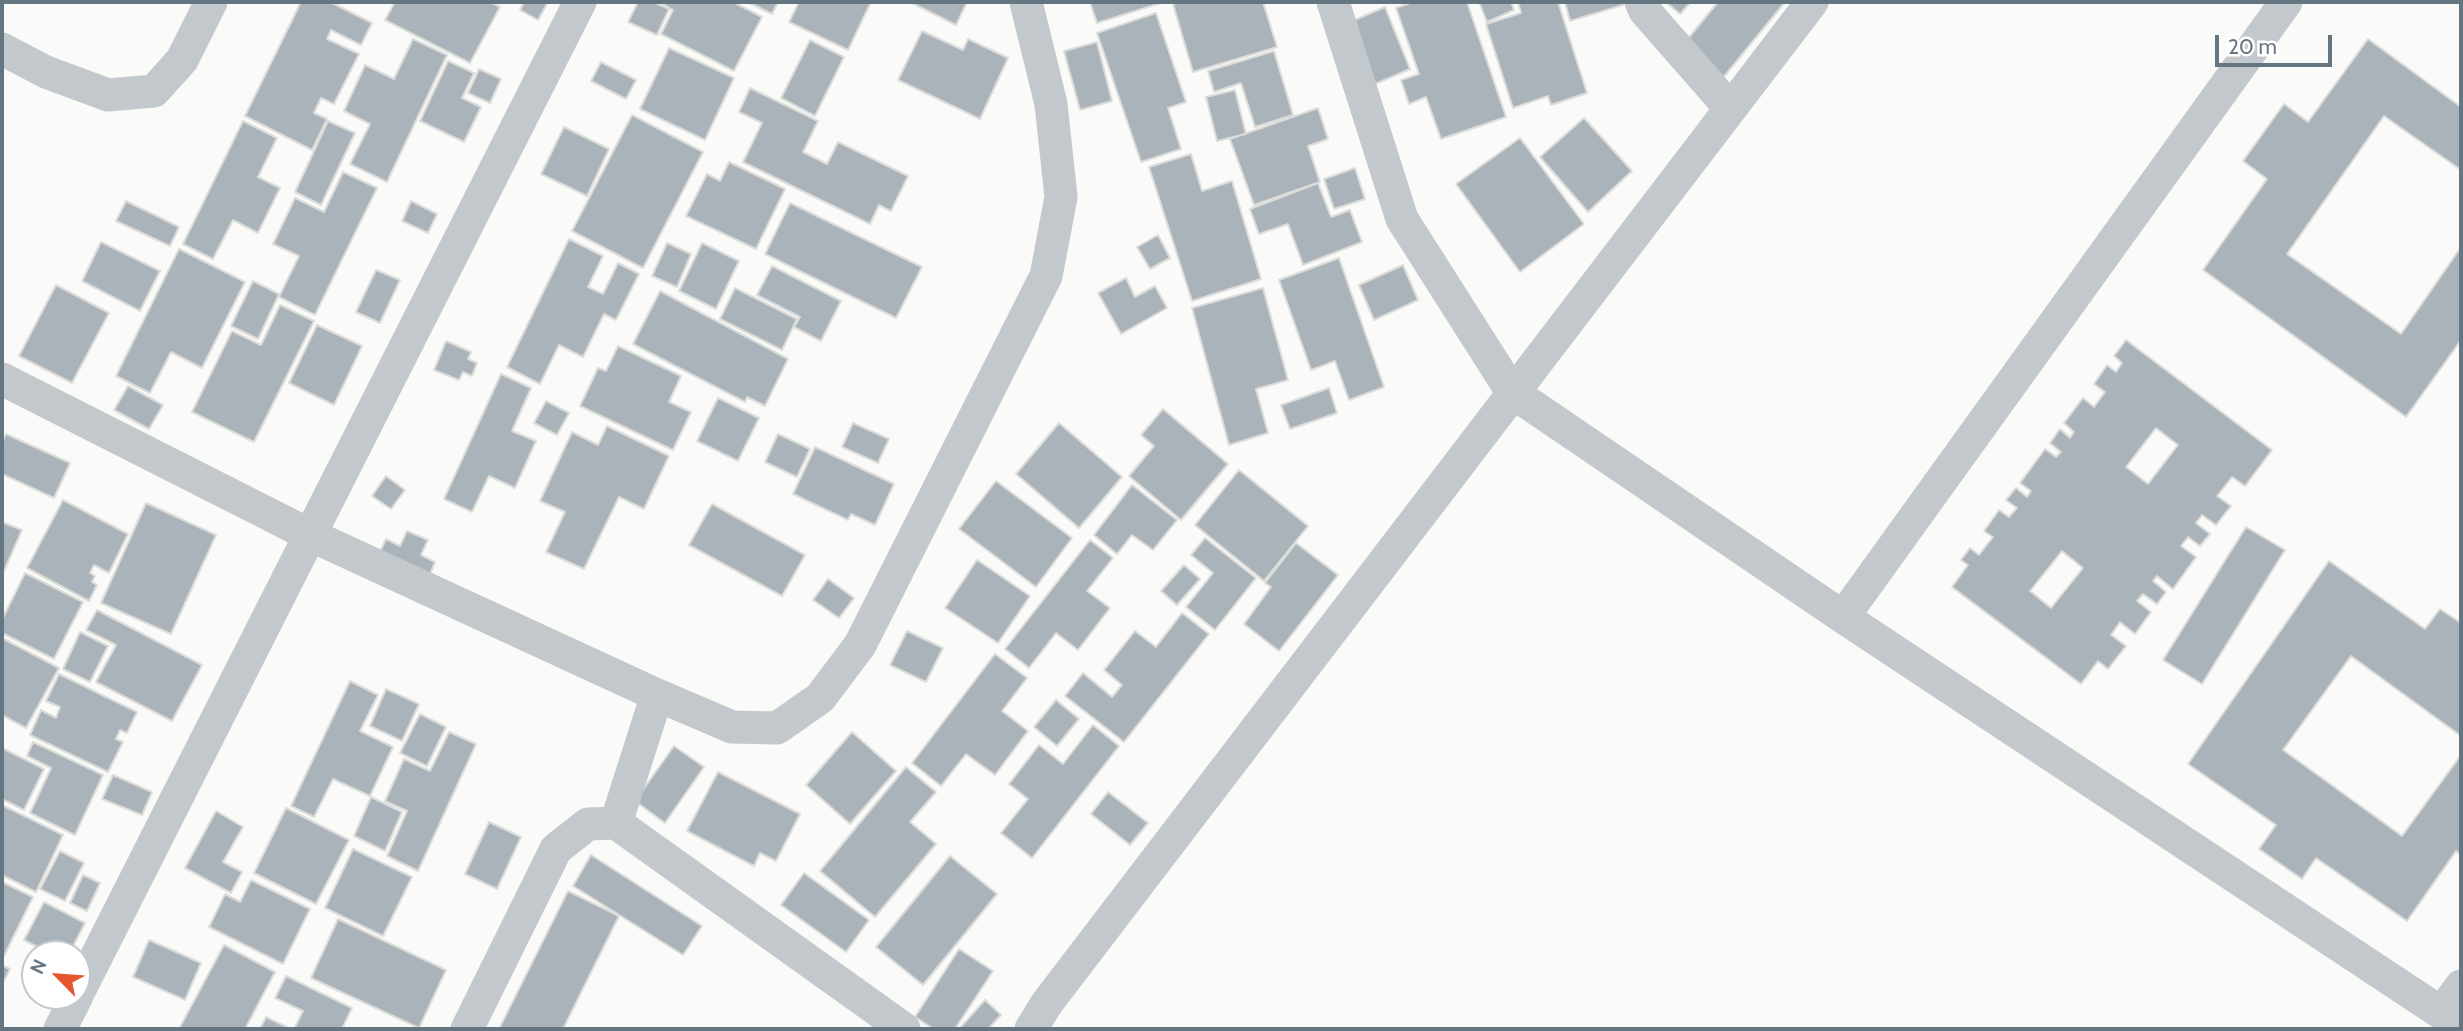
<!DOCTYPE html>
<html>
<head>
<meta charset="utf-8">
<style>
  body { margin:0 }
  #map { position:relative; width:2463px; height:1031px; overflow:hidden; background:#fafaf8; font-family:Cabin,sans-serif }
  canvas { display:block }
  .frame { position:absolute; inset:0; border:4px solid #657683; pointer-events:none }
  .north { position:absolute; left:21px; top:940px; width:70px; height:70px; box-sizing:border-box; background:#fff; border:2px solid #c1c8cd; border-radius:50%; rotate:295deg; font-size:19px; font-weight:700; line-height:28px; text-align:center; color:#657683 }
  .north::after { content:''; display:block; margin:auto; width:24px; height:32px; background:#e4572e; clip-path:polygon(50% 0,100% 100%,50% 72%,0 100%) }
  .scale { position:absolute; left:2215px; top:35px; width:117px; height:32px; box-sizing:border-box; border:4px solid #657683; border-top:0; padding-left:9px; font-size:21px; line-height:24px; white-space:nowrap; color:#657683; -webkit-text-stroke:5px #fff; paint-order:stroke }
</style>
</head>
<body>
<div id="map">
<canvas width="2463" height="1031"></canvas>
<div class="frame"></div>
<div class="north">N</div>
<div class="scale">20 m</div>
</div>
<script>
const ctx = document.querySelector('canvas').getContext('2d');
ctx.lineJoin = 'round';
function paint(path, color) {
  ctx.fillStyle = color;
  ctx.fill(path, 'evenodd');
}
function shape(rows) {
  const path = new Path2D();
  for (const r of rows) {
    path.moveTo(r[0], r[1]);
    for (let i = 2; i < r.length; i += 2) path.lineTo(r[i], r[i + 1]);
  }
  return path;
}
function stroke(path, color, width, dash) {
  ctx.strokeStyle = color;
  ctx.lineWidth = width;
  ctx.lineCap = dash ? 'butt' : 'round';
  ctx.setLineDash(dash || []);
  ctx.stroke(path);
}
const building = shape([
  [301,2,330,2,372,23,361,45,331,30,327,39,359,54,334,104,321,98,314,113,327,119,312,150,245,116,301,2],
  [395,2,490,2,500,7,470,63,385,20,395,2],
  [524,2,548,2,538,20,520,10,524,2],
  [638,2,653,2,669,9,657,35,628,22,638,2],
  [664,2,733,2,762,17,734,71,661,34,673,10,663,4,664,2],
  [748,2,778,2,772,14,748,2],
  [799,2,871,2,848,50,789,22,799,2],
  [910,2,967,2,956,25,910,2],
  [1090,2,1164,2,1097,23,1090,2],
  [1181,2,1263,2,1277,47,1193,72,1173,4,1181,2],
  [1413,2,1467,2,1506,117,1441,139,1426,97,1409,104,1401,80,1419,74,1396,8,1413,2],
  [1479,2,1511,2,1514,10,1487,22,1479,2],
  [1518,2,1558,2,1587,93,1551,105,1548,96,1513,108,1486,24,1521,13,1518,2],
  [1565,2,1622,2,1623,5,1570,21,1565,2],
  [1666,2,1691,2,1680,14,1666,2],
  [1718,2,1785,2,1722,79,1682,46,1718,2],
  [1385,7,1410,69,1375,84,1350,22,1385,7],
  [1156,13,1186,102,1168,108,1181,149,1141,162,1097,33,1156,13],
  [922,31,963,50,968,39,1008,58,980,119,898,80,922,31],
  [413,39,447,55,387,182,350,164,370,124,344,111,365,65,394,79,413,39],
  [2368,39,2461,107,2461,170,2384,116,2287,254,2401,334,2461,247,2461,340,2406,417,2203,270,2267,179,2243,161,2284,104,2308,122,2368,39],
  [810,40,844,57,815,116,781,98,810,40],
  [1097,42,1112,101,1080,110,1064,51,1097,42],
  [669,48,734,78,705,140,640,109,669,48],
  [1274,51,1293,115,1255,127,1241,83,1214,92,1208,71,1274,51],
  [448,61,474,73,462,98,481,107,464,142,420,121,448,61],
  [601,62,636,80,626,99,591,81,601,62],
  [479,69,501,79,490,103,468,93,479,69],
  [750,88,818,121,803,152,827,164,838,142,908,176,891,211,879,205,870,224,743,162,762,123,739,112,750,88],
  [1235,90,1246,134,1217,141,1206,97,1235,90],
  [1318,108,1328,139,1308,146,1320,182,1254,205,1230,139,1318,108],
  [632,115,703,152,643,268,572,231,632,115],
  [1584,118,1632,171,1588,212,1540,157,1584,118],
  [243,121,277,138,258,177,280,188,258,233,233,220,213,259,183,244,243,121],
  [328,121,355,133,321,205,295,192,328,121],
  [564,127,609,149,587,196,541,174,564,127],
  [1520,138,1584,224,1520,272,1456,184,1520,138],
  [1191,154,1202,191,1232,181,1261,279,1192,301,1149,167,1191,154],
  [729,162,785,189,756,249,686,216,707,174,720,181,729,162],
  [1355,168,1365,199,1334,209,1324,179,1355,168],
  [343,172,377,188,315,315,279,297,299,256,273,244,295,198,324,212,343,172],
  [1318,183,1331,217,1350,210,1362,242,1303,265,1288,224,1259,234,1250,209,1318,183],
  [126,201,179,227,170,246,116,221,126,201],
  [411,201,437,214,428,233,402,221,411,201],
  [790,203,922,267,896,318,765,254,790,203],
  [1158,235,1170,258,1150,269,1137,247,1158,235],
  [569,239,603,256,588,287,603,294,618,263,639,274,616,320,604,314,583,357,559,345,540,384,507,367,569,239],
  [101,242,160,271,140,311,82,281,101,242],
  [667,243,691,254,677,287,652,276,667,243],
  [702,243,739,261,716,309,679,291,702,243],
  [179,249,245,282,202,368,171,352,150,393,116,376,179,249],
  [1339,258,1384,387,1349,400,1335,361,1311,370,1279,280,1339,258],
  [1403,265,1418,300,1374,320,1359,285,1403,265],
  [772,266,841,301,821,341,794,327,800,317,757,295,772,266],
  [376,270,400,280,380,323,356,312,376,270],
  [1126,278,1135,297,1155,286,1167,308,1121,334,1098,293,1126,278],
  [253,281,279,294,258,339,231,326,253,281],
  [56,285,109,313,72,383,19,356,56,285],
  [735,288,797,319,782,350,720,319,735,288],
  [1263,288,1288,380,1256,389,1268,433,1229,445,1192,308,1263,288],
  [660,291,788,359,765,406,747,397,745,402,633,344,660,291],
  [280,305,314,321,254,442,192,412,232,331,261,345,280,305],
  [317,325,362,346,334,405,289,383,317,325],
  [2126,340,2272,450,2245,486,2232,477,2217,496,2231,506,2216,525,2202,515,2196,523,2210,534,2200,546,2188,537,2181,546,2196,557,2173,589,2157,576,2153,581,2166,592,2157,604,2143,594,2137,601,2151,612,2135,634,2120,622,2111,635,2126,646,2108,669,2098,661,2081,684,1952,587,1968,565,1961,560,1970,548,1979,555,1993,537,1984,531,1999,510,2009,517,2017,508,2006,500,2016,488,2027,497,2031,491,2020,483,2045,449,2056,457,2061,452,2050,443,2060,429,2070,438,2074,432,2064,423,2083,398,2094,407,2105,392,2094,384,2107,365,2116,372,2122,363,2114,356,2126,340],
  [2156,428,2178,445,2148,484,2126,467,2156,428],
  [2062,551,2083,568,2051,608,2030,591,2062,551],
  [446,341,471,352,468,359,477,363,472,376,463,372,459,380,434,370,446,341],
  [618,346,681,376,669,402,691,412,673,450,580,406,598,368,606,371,618,346],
  [501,374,531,388,512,431,536,441,515,488,489,476,472,512,444,499,501,374],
  [128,386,163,405,149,429,114,410,128,386],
  [1329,388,1337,413,1290,429,1281,405,1329,388],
  [718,398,759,418,738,461,697,441,718,398],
  [546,401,569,413,557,435,534,423,546,401],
  [1163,409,1228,464,1181,520,1129,476,1154,446,1141,435,1163,409],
  [853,423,889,439,878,463,842,447,853,423],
  [1059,423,1122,477,1079,528,1016,474,1059,423],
  [607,426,669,456,644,509,619,497,584,569,546,552,565,512,540,501,572,432,598,445,607,426],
  [6,434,70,463,54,498,2,474,2,443,6,434],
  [778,434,810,449,797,477,765,462,778,434],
  [815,447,894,484,875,525,851,514,848,520,793,494,815,447],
  [1239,470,1308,526,1264,581,1195,525,1239,470],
  [386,476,405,490,391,509,372,496,386,476],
  [996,481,1072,538,1036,587,959,529,996,481],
  [1132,485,1177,520,1153,550,1132,535,1117,554,1094,535,1132,485],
  [63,500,128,534,109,573,94,565,90,573,95,576,92,582,97,585,89,601,27,568,63,500],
  [146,503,216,535,171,634,101,603,146,503],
  [712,504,805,555,782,596,689,545,712,504],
  [2,522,22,530,4,571,2,570,2,522],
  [2246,527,2285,550,2202,684,2163,660,2246,527],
  [407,531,428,540,421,555,435,562,428,579,378,556,386,539,400,546,407,531],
  [1205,538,1256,578,1215,630,1186,607,1213,573,1191,555,1205,538],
  [1090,540,1113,558,1087,591,1110,608,1078,650,1056,633,1029,668,1005,649,1090,540],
  [1296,543,1338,575,1279,651,1244,624,1271,587,1265,583,1296,543],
  [977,560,1030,596,998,643,945,608,977,560],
  [2329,561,2425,629,2440,609,2461,623,2461,736,2351,656,2283,750,2402,836,2461,755,2461,855,2456,851,2407,921,2316,858,2302,879,2259,849,2276,825,2188,764,2329,561],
  [1184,565,1200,579,1177,605,1161,591,1184,565],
  [25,573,83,602,54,659,2,633,2,620,25,573],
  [828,579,854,598,839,618,813,600,828,579],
  [97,610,202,665,172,721,96,682,116,645,86,630,97,610],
  [1182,613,1209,634,1124,742,1065,696,1083,673,1112,697,1122,685,1104,670,1135,631,1156,647,1182,613],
  [907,631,943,648,926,682,890,665,907,631],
  [80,632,108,646,90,682,63,669,80,632],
  [2,638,59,668,26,728,2,715,2,638],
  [995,654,1027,678,1002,711,1028,731,995,775,966,754,941,786,912,763,995,654],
  [59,674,137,712,127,733,120,730,116,739,123,742,108,772,30,735,41,710,56,718,60,707,46,701,59,674],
  [350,681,378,695,360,731,393,747,370,796,333,779,314,817,291,806,350,681],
  [386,689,419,704,402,741,370,726,386,689],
  [1056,700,1079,719,1057,746,1034,727,1056,700],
  [420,714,446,727,427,766,400,753,420,714],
  [1093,725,1119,746,1032,858,1001,833,1028,799,1009,784,1039,745,1063,764,1093,725],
  [449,732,476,744,418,871,387,856,407,811,385,801,404,759,430,771,449,732],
  [852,732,896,771,850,824,806,785,852,732],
  [33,742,103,775,75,835,30,813,51,768,27,756,33,742],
  [674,746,704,767,665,823,635,801,674,746],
  [2,748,44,769,24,810,2,799,2,748],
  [906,767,936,792,910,822,936,844,875,917,820,871,906,767],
  [718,772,800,814,776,861,760,853,754,866,687,831,718,772],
  [113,775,152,792,142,815,102,799,113,775],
  [1108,792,1148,823,1130,845,1091,814,1108,792],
  [371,797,402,812,385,851,354,836,371,797],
  [2,805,63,835,36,892,2,875,2,805],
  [286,808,349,840,316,904,254,873,286,808],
  [216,811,243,827,223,862,242,872,231,893,185,868,216,811],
  [489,822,521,837,497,889,465,874,489,822],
  [353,849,412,877,383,936,325,908,353,849],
  [60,851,84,863,65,901,40,889,60,851],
  [591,855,702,926,683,955,573,886,591,855],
  [950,856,997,894,923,985,876,947,950,856],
  [804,873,869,920,846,952,781,905,804,873],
  [83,875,100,883,87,911,70,903,83,875],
  [251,880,310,909,283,964,209,927,225,894,240,902,251,880],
  [2,882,33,897,2,960,2,882],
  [568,891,619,916,563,1029,499,1029,568,891],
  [44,902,85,923,69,954,51,954,24,940,44,902],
  [338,919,446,970,419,1028,311,978,338,919],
  [149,940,201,963,185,1000,133,977,149,940],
  [224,945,275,972,245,1029,179,1029,224,945],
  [959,949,993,971,955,1029,934,1029,915,1017,959,949],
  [2,965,10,969,2,985,2,965],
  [286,976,352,1008,342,1029,294,1029,303,1011,275,998,286,976],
  [985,1000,1001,1015,988,1029,959,1029,985,1000],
  [266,1017,291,1029,260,1029,266,1017]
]);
const street = shape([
  [1333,2,1402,219,1512,392,1843,617,2461,1026],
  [1641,2,1645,11,1730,108],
  [2,49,46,72,108,95,154,91,182,60,211,2],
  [2,379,308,534,657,695,732,727,777,728,820,698,860,645,1046,276,1061,197,1051,104,1026,2],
  [1843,617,2286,2],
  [616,823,657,695],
  [77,995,580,2],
  [2441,1013,2461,986],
  [60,1029,77,996],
  [467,1029,556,849,588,824,616,823,904,1029],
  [1031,1029,1047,1003,1812,2]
]);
paint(building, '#aab3b9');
stroke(building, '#dcdcda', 2);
stroke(street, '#c3c8cc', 33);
</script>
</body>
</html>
